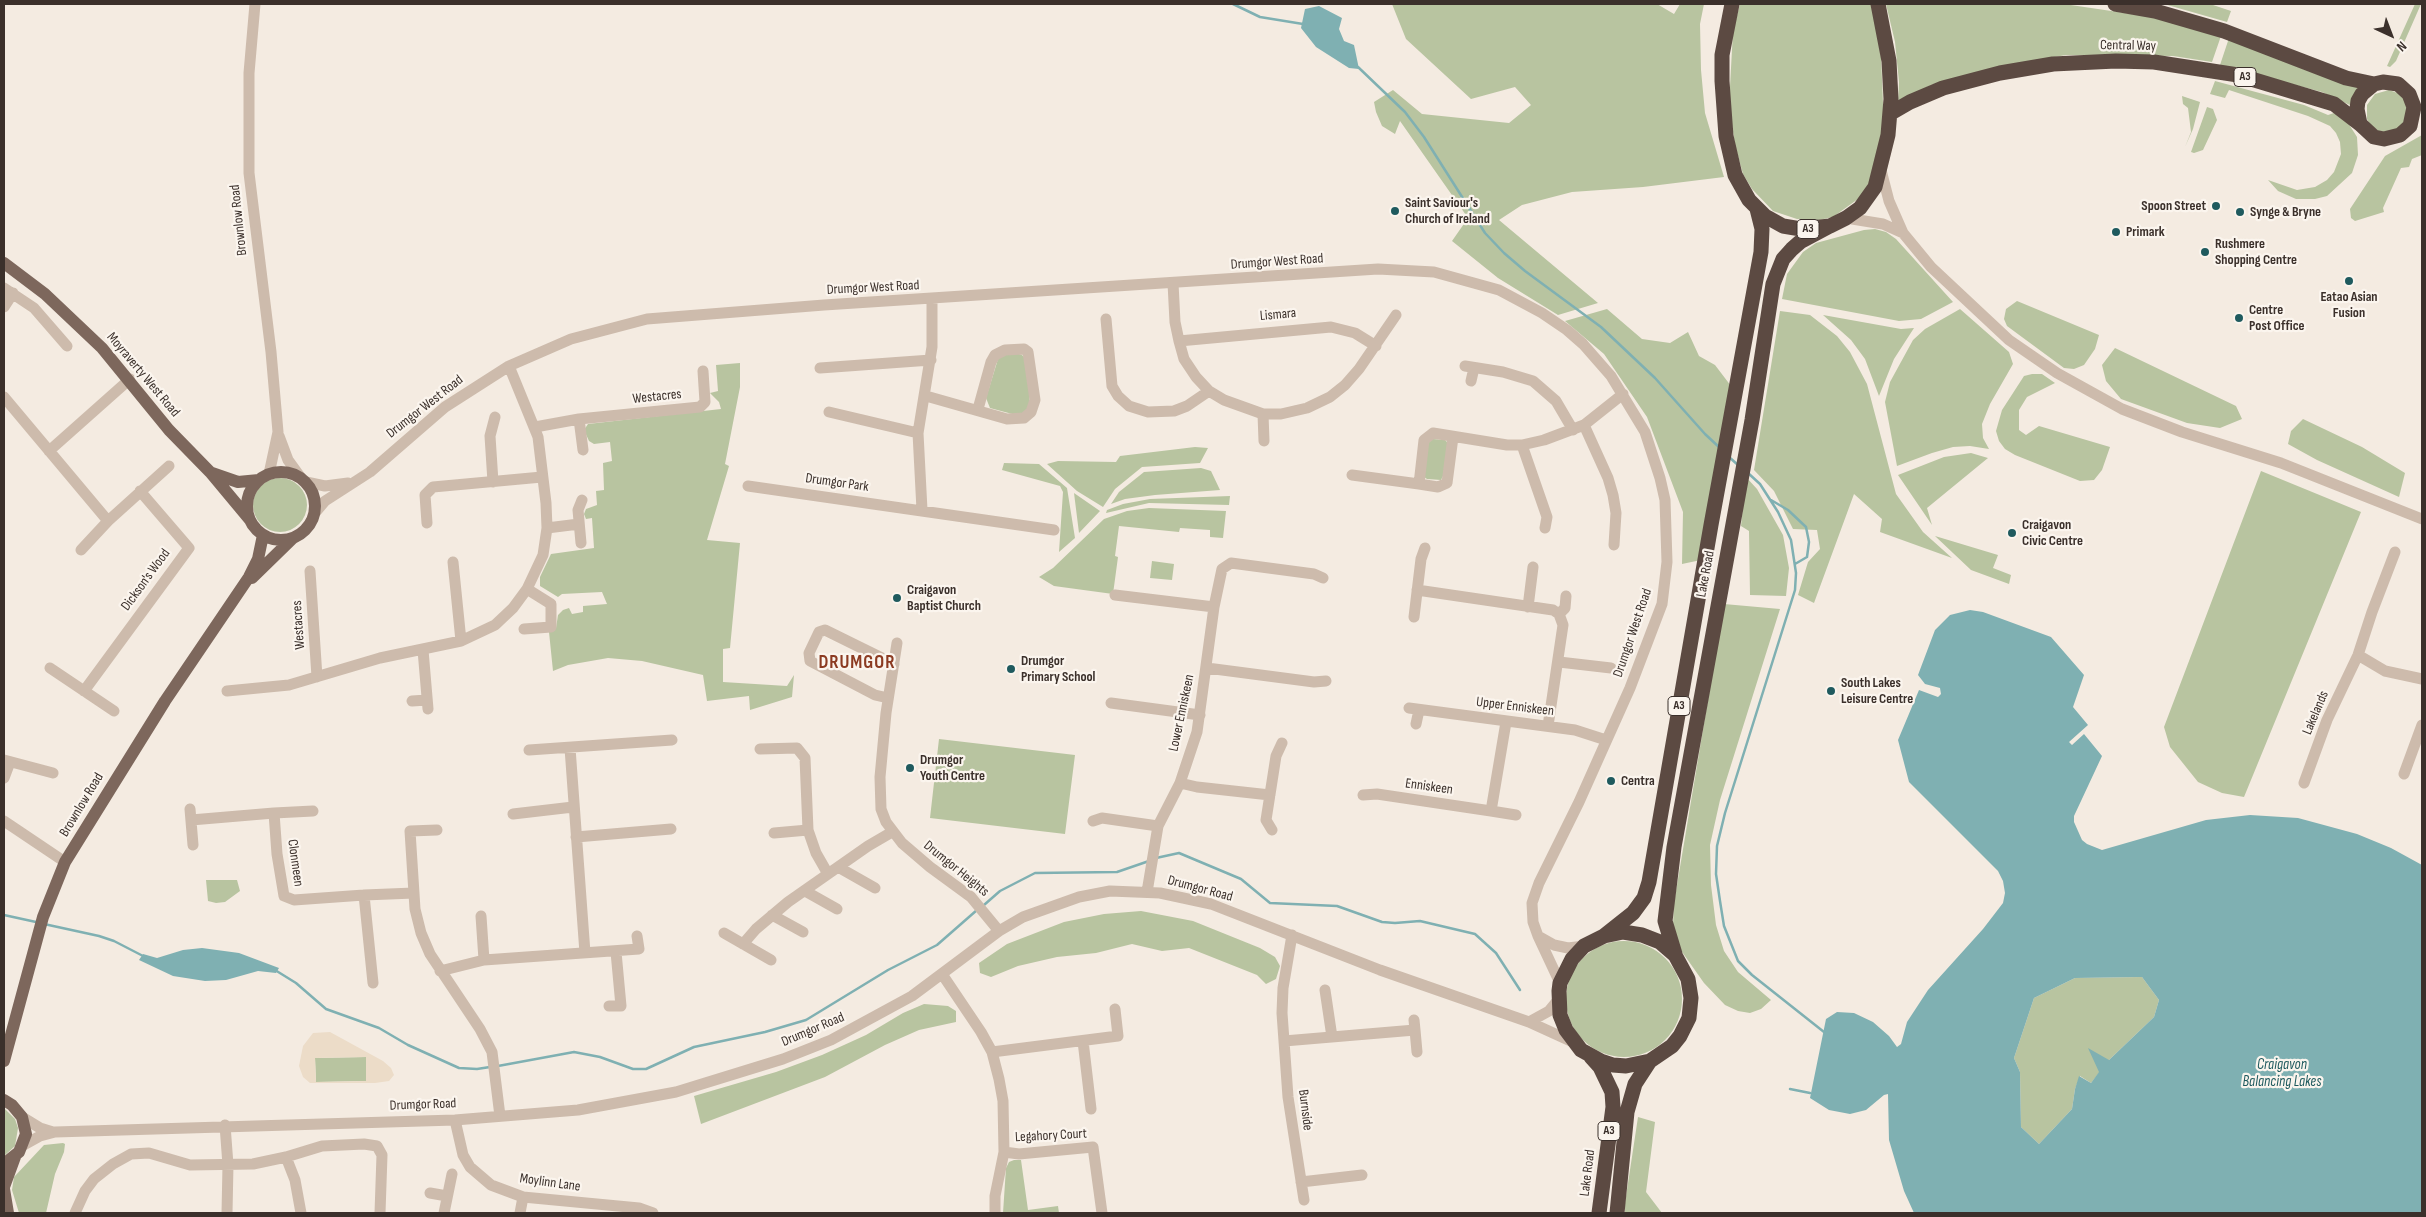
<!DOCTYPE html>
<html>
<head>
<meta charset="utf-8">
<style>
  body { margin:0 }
  #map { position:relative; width:2426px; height:1217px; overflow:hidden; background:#f4ebe1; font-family:"Sofia Sans Condensed",sans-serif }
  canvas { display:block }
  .frame { position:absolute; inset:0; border:5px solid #3b302b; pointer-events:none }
  .north { position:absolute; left:2366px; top:10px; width:50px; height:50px; -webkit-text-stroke:4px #fbf5ee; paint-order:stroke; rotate:137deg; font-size:14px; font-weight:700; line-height:20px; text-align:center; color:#3b302b }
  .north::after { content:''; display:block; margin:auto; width:18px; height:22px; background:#3b302b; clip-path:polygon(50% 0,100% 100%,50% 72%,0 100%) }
</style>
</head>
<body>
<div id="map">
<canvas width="2426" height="1217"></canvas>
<div class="frame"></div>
<div class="north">N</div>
</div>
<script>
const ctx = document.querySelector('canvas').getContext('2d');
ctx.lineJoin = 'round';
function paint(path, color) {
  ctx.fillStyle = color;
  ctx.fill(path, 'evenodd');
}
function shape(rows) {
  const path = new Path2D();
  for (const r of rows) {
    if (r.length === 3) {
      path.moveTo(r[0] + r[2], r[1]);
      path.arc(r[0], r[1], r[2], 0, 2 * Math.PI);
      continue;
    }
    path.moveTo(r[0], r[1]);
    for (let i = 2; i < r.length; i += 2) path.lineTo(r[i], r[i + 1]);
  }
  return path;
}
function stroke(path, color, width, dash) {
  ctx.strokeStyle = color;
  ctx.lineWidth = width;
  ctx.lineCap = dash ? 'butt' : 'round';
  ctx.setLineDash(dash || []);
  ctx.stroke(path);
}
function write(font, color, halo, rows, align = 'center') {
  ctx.font = font + ' "Sofia Sans Condensed",sans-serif';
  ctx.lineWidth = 4.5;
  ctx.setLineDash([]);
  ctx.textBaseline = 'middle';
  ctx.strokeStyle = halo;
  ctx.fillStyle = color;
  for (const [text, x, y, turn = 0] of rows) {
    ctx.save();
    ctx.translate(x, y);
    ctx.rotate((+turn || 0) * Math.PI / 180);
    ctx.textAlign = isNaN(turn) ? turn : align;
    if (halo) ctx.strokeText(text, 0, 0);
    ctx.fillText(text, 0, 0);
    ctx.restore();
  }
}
const green = shape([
  [1392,4,1657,4,1674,14,1680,4,1704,4,1700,24,1701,70,1705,113,1724,177,1643,187,1572,192,1522,205,1499,220,1598,303,1558,315,1498,278,1452,241,1468,218,1400,121,1395,134,1382,126,1376,112,1374,102,1393,90,1422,114,1509,123,1531,105,1515,87,1471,99,1406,39],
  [1740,4,1872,4,1881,56,1884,127,1868,187,1858,199,1833,217,1819,220,1797,219,1773,211,1752,189,1743,174,1735,145,1729,105,1733,31],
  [1886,4,2064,4,2152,17,2221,36,2212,62,2173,56,2066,55,2007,65,1931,85,1912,95,1898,106,1899,82,1895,42],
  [2164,4,2210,4,2231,11,2227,22],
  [2415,4,2421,4,2396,61,2390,67,2387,66],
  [2229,38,2361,88,2352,106,2322,92,2220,65],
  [2215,81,2304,105,2328,115,2334,113,2345,118,2357,137,2358,155,2352,173,2327,196,2315,199,2296,199,2278,191,2268,180,2297,190,2315,187,2327,180,2334,172,2341,154,2340,142,2336,133,2330,126,2308,116,2229,90,2225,98,2210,94],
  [2389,90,2403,95,2409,108,2401,129,2381,133,2370,125,2367,119,2367,105,2375,94],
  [2182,96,2200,102,2193,129,2185,147,2191,132,2188,108,2183,104],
  [2207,107,2213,109,2217,120,2203,150,2194,153,2191,152],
  [2422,135,2422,155,2412,159,2409,167,2401,168,2383,208,2384,212,2355,221,2351,218,2350,209,2385,156],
  [1875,229,1886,232,1896,239,1953,302,1921,319,1899,321,1782,299,1787,274,1803,252,1816,243,1864,230],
  [2017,301,2099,335,2095,349,2084,365,2074,369,2064,368,2007,326,2004,319,2006,309],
  [1607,309,1642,339,1670,343,1688,332,1699,356,1715,365,1731,386,1701,560,1682,564,1683,512,1647,417,1604,354,1565,321],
  [1960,309,2009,352,2013,364,1990,404,1982,424,1983,438,1989,449,1970,446,1953,447,1932,453,1897,466,1885,402,1890,382,1913,340,1925,329],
  [1780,311,1810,315,1837,336,1850,352,1867,384,1896,494,1923,532,1952,558,1880,532,1882,519,1854,494,1814,603,1798,595,1808,562,1820,549,1817,530,1793,529,1774,491,1754,470],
  [1823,315,1901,329,1914,328,1894,359,1879,396,1865,359,1851,340],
  [2115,348,2236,406,2242,419,2220,428,2187,423,2121,399,2106,381,2102,365],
  [1016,353,1022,355,1027,360,1030,406,1022,414,1016,415,990,408,986,398,998,359,1004,355],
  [740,363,740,387,725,464,729,466,707,540,740,543,730,648,723,649,723,682,787,686,794,675,792,697,750,710,749,696,707,701,703,675,642,661,608,658,568,665,553,671,549,632,556,628,558,615,563,610,569,608,572,614,583,612,583,606,607,604,602,592,562,594,558,597,540,586,540,577,551,554,594,548,592,518,586,519,584,514,586,509,597,505,596,491,604,490,603,463,612,461,610,442,594,444,589,441,584,430,588,424,721,409,719,402,710,393,718,391,716,365],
  [2032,374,2042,374,2055,383,2027,397,2019,410,2019,430,2026,435,2039,426,2110,447,2102,470,2094,480,2080,481,2015,455,2005,449,1999,441,1996,431,2002,410,2024,376],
  [2303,419,2362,447,2405,473,2399,497,2317,460,2288,444,2291,431],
  [1433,439,1445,440,1448,443,1443,476,1441,480,1427,479,1424,477,1428,441],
  [1195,447,1208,448,1200,463,1142,467,1115,489,1103,507,1077,491,1047,464,1058,461,1116,462,1120,456],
  [1971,453,1988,458,1927,508,1932,525,1898,475,1944,457],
  [1004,463,1039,464,1067,488,1075,538,1059,552,1063,492,1060,486,1002,470],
  [1201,468,1211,471,1220,490,1155,495,1125,499,1111,504,1119,492,1144,472],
  [2261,471,2361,512,2244,797,2222,793,2198,782,2170,747,2164,727],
  [1746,477,1757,489,1783,535,1789,568,1786,596,1750,595,1749,531,1741,526],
  [280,505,27],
  [1074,493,1100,511,1079,533],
  [1230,496,1229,505,1149,503,1106,513,1107,510,1123,504,1150,499],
  [1149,508,1226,511,1223,538,1210,537,1210,530,1180,528,1179,532,1119,526,1115,556,1118,557,1113,594,1054,586,1039,577,1053,568,1104,519,1127,511],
  [1935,536,1998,555,1993,568,2011,575,2009,584,1971,570],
  [1152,561,1174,564,1172,580,1150,578],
  [1724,604,1780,609,1720,800,1710,845,1711,885,1716,925,1724,951,1738,972,1771,1000,1761,1009,1750,1013,1738,1011,1725,1005,1704,983,1680,949,1673,925,1674,903],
  [939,739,1075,755,1065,834,930,818],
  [206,880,237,880,240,891,225,902,216,903,208,901],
  [1141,911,1193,921,1260,948,1275,957,1280,966,1276,979,1266,984,1257,975,1189,948,1162,951,1132,944,1096,953,1057,957,1018,966,991,977,980,973,979,963,1007,944,1064,922,1104,914],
  [1624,999,58],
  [2142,977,2159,1000,2154,1017,2109,1060,2091,1083,2080,1076,2075,1089,2072,1109,2039,1144,2021,1127,2020,1072,2014,1058,2034,998,2075,978],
  [924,1004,948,1006,956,1011,956,1022,919,1030,885,1045,825,1077,701,1124,694,1096,776,1072,822,1055,866,1035,903,1013],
  [366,1057,367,1081,316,1082,315,1058],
  [4,1108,15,1119,18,1128,15,1146,4,1156],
  [1638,1117,1655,1122,1646,1192,1662,1213,1625,1213,1625,1203],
  [63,1143,65,1144,64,1152,55,1174,46,1213,19,1213,12,1190,14,1177,44,1145],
  [1014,1160,1021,1160,1028,1210,1058,1206,1059,1213,1003,1213,1006,1168,1009,1162]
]);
const plaza = shape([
  [330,1032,383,1061,391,1068,394,1075,389,1081,375,1083,310,1083,303,1077,299,1066,303,1046,313,1033],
  [366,1057,366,1081,316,1082,315,1058]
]);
const water = shape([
  [1319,6,1342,18,1339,29,1344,41,1354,45,1359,69,1349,68,1316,47,1301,28,1305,9],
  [1970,610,1983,612,2051,637,2084,675,2073,707,2088,725,2069,742,2072,745,2084,734,2102,756,2074,816,2074,822,2082,840,2087,844,2102,850,2206,820,2250,815,2298,818,2357,834,2391,848,2422,865,2422,1213,1914,1213,1904,1191,1889,1140,1888,1094,1884,1095,1866,1110,1850,1114,1829,1110,1810,1098,1826,1019,1837,1012,1854,1013,1873,1022,1889,1036,1897,1047,1901,1044,1907,1022,1928,990,1983,929,2003,903,2005,893,2003,881,1998,871,1909,782,1898,740,1919,690,1938,697,1941,694,1940,688,1925,684,1918,675,1935,630,1950,615],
  [2142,977,2159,1000,2154,1017,2109,1060,2088,1048,2099,1072,2091,1083,2079,1076,2075,1089,2072,1109,2039,1144,2021,1127,2020,1072,2014,1058,2034,998,2075,978],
  [202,948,239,953,279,968,276,973,258,971,226,980,205,981,173,976,139,960,143,954,157,958,183,950]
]);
const stream = shape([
  [1233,4,1260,17,1303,24],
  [1358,67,1405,112,1424,137,1485,233,1504,253,1525,271,1601,327,1655,378,1705,434,1720,448],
  [1729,457,1738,465],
  [1748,473,1760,484,1778,512,1791,540,1796,573,1795,590,1725,813,1717,846,1716,874,1720,901,1724,926,1738,961,1752,975,1824,1032],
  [1771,500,1788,510,1806,527,1809,542,1807,557,1795,564],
  [1156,858,1179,853,1241,879,1270,903,1337,906,1382,922,1395,923,1420,921,1475,934,1496,953,1520,990],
  [984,905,1000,891,1035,873,1117,872,1149,861],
  [4,915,36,922],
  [44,924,99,936,114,941,145,957],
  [275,970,296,983,326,1009,379,1028,408,1045,459,1068,477,1069,490,1067],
  [498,1066,574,1052,600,1057,633,1069,646,1069,694,1047,765,1032,806,1020,888,970,937,945,977,910],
  [1790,1089,1810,1093]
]);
const minor = shape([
  [255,4,249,73,249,173,271,352,278,432,269,474],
  [1881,170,1889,201,1903,233,1931,267,2009,340,2057,373,2122,409,2182,432,2281,463,2422,519],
  [1846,218,1883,224,1903,233],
  [1173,283,1175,322,1179,341,1184,359,1196,377,1209,391,1224,400,1263,414,1281,414,1307,408,1330,397,1345,385,1359,369,1396,315],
  [4,288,34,308,67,346],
  [4,307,13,293],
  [1106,319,1112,386,1118,396,1129,406,1148,412,1174,411,1187,406,1209,391],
  [1179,341,1331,327,1355,333,1376,346],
  [1465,366,1503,372,1533,381,1556,401,1573,430],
  [820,368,931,360],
  [1471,381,1474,368],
  [926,396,1007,419,1024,418,1031,412,1035,400,1028,352,1024,349,1005,350,995,355,991,362,978,409],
  [4,397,108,521],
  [829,412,918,433],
  [1263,414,1264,441],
  [579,419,583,450],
  [535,427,579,419,700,407,705,402,703,371],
  [279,436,288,460,301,478],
  [1522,445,1547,517,1545,528],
  [49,451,130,379],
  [1352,475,1419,484,1424,440,1433,433,1507,445,1522,445,1544,440,1584,425],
  [306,482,325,486,348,483],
  [493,482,490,436,495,417],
  [1419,484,1438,487,1447,483,1453,437],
  [748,486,1054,530],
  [922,510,918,433,932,347,932,300],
  [314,514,325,501,370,472,445,407,509,366,571,339,647,319,824,305,1378,269,1434,272,1499,290,1542,313,1567,330,1583,344,1611,376,1645,432,1660,478,1665,500,1667,562,1662,604,1630,688,1579,802,1539,883,1532,903,1533,922,1538,936,1560,983],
  [427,523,425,495,433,487,542,477],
  [547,528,579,524],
  [581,543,578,510,582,500],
  [1614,545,1616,513,1613,495,1608,478,1584,425,1623,394],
  [81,550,108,521,169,466],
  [453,562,461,641],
  [310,571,317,677],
  [1417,590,1553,610,1559,614,1563,625,1548,726],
  [1115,595,1214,607],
  [1528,607,1533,567],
  [1559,614,1565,608,1566,596],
  [1414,617,1421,559,1425,548],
  [524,629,551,627,551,604,527,589],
  [897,643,886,713,880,777,881,809,886,822,902,843,930,867,971,897,999,931],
  [423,650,428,709],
  [2358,655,2385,671,2422,679],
  [1559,662,1611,668],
  [50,668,114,711],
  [1207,668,1314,682,1326,681],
  [84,691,189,548,140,491],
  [227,691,289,685,380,658,461,641,495,625,513,608,527,589,543,555,547,528,546,503,538,437,509,366],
  [888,698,875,695,810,661,809,653,819,632,825,630,894,664],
  [412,701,427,700],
  [1111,703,1200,715],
  [1409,708,1575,730,1606,740],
  [1416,724,1419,710],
  [570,748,585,953],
  [760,749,797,748,805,758,808,830,816,853,828,874],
  [529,750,672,740],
  [4,760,53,773],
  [2404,774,2422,725],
  [4,778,10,762],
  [1180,783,1197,787,1270,795],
  [2304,783,2327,720,2358,655,2372,612,2395,552],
  [1363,795,1377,794,1491,811,1506,722],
  [190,809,193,845],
  [313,811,274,813,277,854,284,896,294,900,364,895],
  [1491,811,1516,815],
  [513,814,573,807],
  [191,820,274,813],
  [4,821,65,862],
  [1093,821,1102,818,1158,826],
  [437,830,410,831,415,909,421,933,430,954,480,1029,492,1052,500,1116],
  [1272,830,1266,820,1276,756,1282,743],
  [774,833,808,830],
  [576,837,671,829],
  [838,867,875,888],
  [805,891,837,909],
  [1147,892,1158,826,1180,783,1197,732,1214,607,1222,569,1231,563,1314,574,1323,578],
  [772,915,803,932],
  [724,933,771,960],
  [1292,935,1283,988,1282,1013,1288,1097,1304,1200],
  [1538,936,1554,945,1568,948,1584,946],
  [743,944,756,929,788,902,868,846,892,832],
  [484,960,639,949,637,936],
  [440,971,484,960,481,916],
  [942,974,981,1032,992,1052,999,1079,1003,1101,1004,1152,995,1196,995,1213],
  [373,983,364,895,414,893],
  [1325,990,1332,1037],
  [609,1006,621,1006,616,952],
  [1529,1022,1549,1011,1558,1000],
  [1415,1030,1417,1052],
  [1083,1041,1091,1109],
  [1284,1041,1415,1030,1414,1020],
  [992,1052,1118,1036,1115,1009],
  [22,1117,40,1128,53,1132],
  [455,1120,463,1155,470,1167,491,1185,523,1197,639,1208,653,1213],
  [225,1125,228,1165,227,1213],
  [22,1146,40,1136,55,1132,455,1120,578,1110,676,1092,783,1059,831,1040,912,996,999,931,1023,917,1079,897,1110,891,1160,893,1211,904,1380,970,1529,1022,1575,1043],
  [1004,1152,1019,1154,1093,1147,1102,1213],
  [286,1157,295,1180,301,1213],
  [1301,1182,1362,1175],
  [430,1193,447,1196],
  [75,1213,85,1191,94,1179,113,1164,131,1154,149,1153,190,1165,253,1164,286,1157,322,1146,364,1144,377,1146,382,1155,380,1213],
  [444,1213,452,1174],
  [520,1213,523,1197]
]);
const major = shape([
  [4,263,45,294,102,348,169,430,210,472,250,520],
  [281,506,34],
  [212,473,238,482,259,480],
  [252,578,293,538],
  [4,1061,43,917,65,862,165,701,249,577,258,559,263,535],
  [4,1100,12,1105,22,1117,26,1134,19,1152,4,1164],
  [4,1187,15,1157],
  [4,1189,8,1213]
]);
const highway = shape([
  [1732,4,1722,55,1722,81,1726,136,1735,175,1749,200,1765,216,1783,226,1801,229,1830,226,1846,218,1860,208,1875,187,1888,135,1891,99,1889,61,1878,4],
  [2115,4,2155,11,2224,31,2346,78,2374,84,2383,82,2398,84,2409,94,2414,107,2410,126,2400,135,2384,139,2374,137,2360,124,2357,109,2358,101,2362,94,2374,84],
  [1891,113,1910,102,1943,88,2000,73,2053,64,2116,61,2154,62,2238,75,2334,104,2360,124],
  [1604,936,1623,932,1642,935,1660,942,1675,955,1688,979,1691,998,1689,1018,1680,1036,1672,1046,1650,1061,1626,1066,1613,1065,1601,1061,1581,1050,1566,1030,1560,1015,1559,991,1560,983,1572,959,1584,946,1604,936,1633,913,1644,898,1649,882,1711,525,1761,252,1762,229,1757,209],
  [1675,954,1665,921,1674,847,1752,420,1773,284,1783,259,1792,249,1800,242,1830,226],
  [1591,1057,1600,1067,1612,1092,1613,1107,1599,1213],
  [1617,1213,1627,1112,1635,1084,1650,1061]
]);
const markers = [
  [2216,206,5,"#1f5a5e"],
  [1395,211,5,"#1f5a5e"],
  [2240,212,5,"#1f5a5e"],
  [2116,232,5,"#1f5a5e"],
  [2205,252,5,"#1f5a5e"],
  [2349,281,5,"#1f5a5e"],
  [2239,318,5,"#1f5a5e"],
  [2012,533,5,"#1f5a5e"],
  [897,598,5,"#1f5a5e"],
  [1011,669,5,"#1f5a5e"],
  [1831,691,5,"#1f5a5e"],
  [910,768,5,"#1f5a5e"],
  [1611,781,5,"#1f5a5e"]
];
const shields = [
  [2245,77,22],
  [1808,229,22],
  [1679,706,22],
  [1609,1131,22]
];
const shieldNames = [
  ["A3",2245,77],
  ["A3",1808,229],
  ["A3",1679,706],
  ["A3",1609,1131]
];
const streetNames = [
  ["Central Way",2128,46,1],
  ["Brownlow Road",239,220,-96],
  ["Drumgor West Road",1277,262,-4],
  ["Drumgor West Road",873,288,-3],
  ["Lismara",1278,315,-5],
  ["Moyraverty West Road",143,375,50],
  ["Westacres",657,397,-6],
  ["Drumgor West Road",425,407,-38],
  ["Drumgor Park",837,483,8],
  ["Lake Road",1706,574,-79],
  ["Dickson's Wood",146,580,-54],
  ["Westacres",299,625,-94],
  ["Drumgor West Road",1633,633,-71],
  ["Upper Enniskeen",1515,707,7],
  ["Lower Enniskeen",1182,713,-78],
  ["Lakelands",2316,713,-67],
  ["Enniskeen",1429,787,8],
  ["Brownlow Road",82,805,-59],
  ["Clonmeen",295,863,82],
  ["Drumgor Heights",956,869,39],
  ["Drumgor Road",1200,889,15],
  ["Drumgor Road",813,1030,-23],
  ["Drumgor Road",423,1105,-2],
  ["Burnside",1305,1110,83],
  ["Legahory Court",1051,1136,-3],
  ["Lake Road",1588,1173,-83],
  ["Moylinn Lane",550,1183,8]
];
const poiNames = [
  ["Saint Saviour's",1405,203],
  ["Church of Ireland",1405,219],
  ["Spoon Street",2206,206,"right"],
  ["Synge & Bryne",2250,212],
  ["Primark",2126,232],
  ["Rushmere",2215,244],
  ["Shopping Centre",2215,260],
  ["Eatao Asian",2349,297,"center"],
  ["Fusion",2349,313,"center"],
  ["Centre",2249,310],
  ["Post Office",2249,326],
  ["Craigavon",2022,525],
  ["Civic Centre",2022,541],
  ["Craigavon",907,590],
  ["Baptist Church",907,606],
  ["Drumgor",1021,661],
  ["Primary School",1021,677],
  ["South Lakes",1841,683],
  ["Leisure Centre",1841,699],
  ["Drumgor",920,760],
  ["Youth Centre",920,776],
  ["Centra",1621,781]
];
const waterNames = [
  ["Craigavon",2282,1065],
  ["Balancing Lakes",2282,1082]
];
const districtNames = [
  ["DRUMGOR",857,663]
];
paint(green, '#b8c4a0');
paint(plaza, '#ecdcc8');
paint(water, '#7fb0b2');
stroke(stream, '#7fb0b2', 2.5);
stroke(minor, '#cdbbac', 11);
stroke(major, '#7d675c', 12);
stroke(highway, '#5c4a42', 15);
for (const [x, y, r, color] of markers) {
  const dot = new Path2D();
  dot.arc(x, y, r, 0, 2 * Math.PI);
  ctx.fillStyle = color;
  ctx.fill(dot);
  stroke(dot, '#fbf5ee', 2);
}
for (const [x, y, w] of shields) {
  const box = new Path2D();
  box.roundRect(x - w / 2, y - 9.5, w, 19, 4);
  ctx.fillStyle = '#fbf5ee';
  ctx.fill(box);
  stroke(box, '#3b302b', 1);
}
write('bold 12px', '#3b302b', null, shieldNames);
write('14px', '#3b302b', '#fbf5ee', streetNames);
write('bold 14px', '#3b302b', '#fbf5ee', poiNames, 'left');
write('italic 15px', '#1f5a5e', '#fbf5ee', waterNames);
ctx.letterSpacing = '1px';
write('bold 19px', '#8c3b22', '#fbf5ee', districtNames);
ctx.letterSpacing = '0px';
</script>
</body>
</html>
